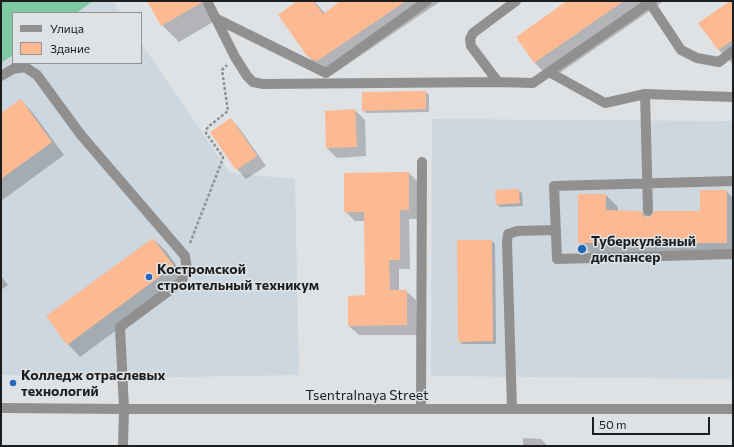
<!DOCTYPE html>
<html>
<head>
<meta charset="utf-8">
<style>
  body { margin:0 }
  #map { position:relative; width:734px; height:447px; overflow:hidden; background:#dfe2e5; font-family:Commissioner,sans-serif }
  canvas { display:block }
  .frame { position:absolute; inset:0; border:2px solid #1c1d1e; pointer-events:none }
  .legend { position:absolute; left:12px; top:12px; width:130px; height:52px; box-sizing:border-box; background:#dfe2e5; border:1px solid #919395; margin:0; padding:5px 7px; list-style:none; font-size:12px; color:#1c1d1e }
  .legend li { display:flex; align-items:center; gap:8px; height:20px }
  .legend b { width:20px; border:1px solid #919395 }
  .scale { position:absolute; left:592px; top:417px; width:118px; height:18px; box-sizing:border-box; border:2px solid #1c1d1e; border-top:0; padding-left:5px; font-size:12px; line-height:14px; white-space:nowrap; color:#1c1d1e; -webkit-text-stroke:3px #dfe2e5; paint-order:stroke }
</style>
</head>
<body>
<div id="map">
<canvas width="734" height="447"></canvas>
<div class="frame"></div>
<ul class="legend">
<li><b style="height:5px;background:#91908f"></b>Улица</li>
<li><b style="height:11px;background:#fdb991"></b>Здание</li>
</ul>
<div class="scale">50 m</div>
</div>
<script>
const ctx = document.querySelector('canvas').getContext('2d');
ctx.lineJoin = 'round';
function paint(path, color) {
  ctx.fillStyle = color;
  ctx.fill(path, 'evenodd');
}
function shape(rows) {
  const path = new Path2D();
  for (const r of rows) {
    path.moveTo(r[0], r[1]);
    for (let i = 2; i < r.length; i += 2) path.lineTo(r[i], r[i + 1]);
  }
  return path;
}
function stroke(path, color, width, dash) {
  ctx.strokeStyle = color;
  ctx.lineWidth = width;
  ctx.lineCap = dash ? 'butt' : 'round';
  ctx.setLineDash(dash || []);
  ctx.stroke(path);
}
function write(font, color, halo, rows, align = 'center') {
  ctx.font = font + ' Commissioner,sans-serif';
  ctx.lineWidth = 3;
  ctx.setLineDash([]);
  ctx.textBaseline = 'middle';
  ctx.strokeStyle = halo;
  ctx.fillStyle = color;
  for (const [text, x, y, turn = 0] of rows) {
    ctx.save();
    ctx.translate(x, y);
    ctx.rotate((+turn || 0) * Math.PI / 180);
    ctx.textAlign = isNaN(turn) ? turn : align;
    if (halo) ctx.strokeText(text, 0, 0);
    ctx.fillText(text, 0, 0);
    ctx.restore();
  }
}
const built = shape([
  [1,1,113,1,121,13,13,13,13,63,141,63,141,43,230,173,295,179,299,375,122,378,1,375],
  [432,119,733,121,733,379,431,376]
]);
const green = shape([
  [1,1,93,1,76,13,13,13,13,55,1,63]
]);
const shadow = shape([
  [149,1,201,1,213,22,179,42,162,25],
  [299,1,314,1,325,13,342,1,441,1,332,75,323,71,308,56],
  [569,1,664,1,551,79,535,63,517,37],
  [731,1,733,1,733,64,719,50,700,24],
  [426,92,429,95,429,112,366,113,363,110],
  [21,100,33,113,64,155,1,201,1,114],
  [355,110,365,120,366,156,337,158,327,148],
  [231,119,240,129,266,166,246,179,237,169],
  [409,173,419,183,419,219,409,219,410,269,399,269,399,291,406,291,416,300,417,335,359,335,349,326,366,296,365,221,355,221,345,211],
  [519,190,522,193,523,206,500,207,497,204],
  [726,191,733,198,733,255,592,255,579,242,606,195,618,207,618,211,641,212,648,218,701,212],
  [153,239,166,251,186,279,80,357,68,344],
  [492,241,495,244,496,344,462,344,459,341],
  [1,276,8,285,1,290],
  [523,438,541,439,548,446,523,446]
]);
const building = shape([
  [147,1,201,1,201,3,161,26],
  [297,1,313,1,323,14,340,1,406,1,317,61,307,56,278,15],
  [567,1,624,1,534,63,516,37],
  [730,1,733,1,733,40,718,50,698,23],
  [426,91,426,109,362,111,362,92],
  [21,99,52,142,1,179,1,113],
  [355,109,357,147,326,148,325,111],
  [231,118,257,156,236,170,210,132],
  [409,172,409,210,400,210,400,260,389,260,390,290,407,290,407,325,348,326,348,296,365,295,364,212,344,212,344,173],
  [519,189,520,203,496,205,495,190],
  [700,190,727,190,727,243,578,243,578,194,606,194,606,210,641,211,643,215,645,217,649,217,653,214,654,211,700,211],
  [153,238,174,266,67,345,46,316],
  [457,240,492,240,493,341,458,342]
]);
const path = shape([
  [190,243,222,161,223,157,206,133,206,130,208,127,228,111,222,70,227,65]
]);
const minor = shape([
  [207,1,235,57,247,76,253,82,263,84,498,82,533,83,652,1],
  [650,3,681,50,697,58,719,62,733,51],
  [215,18,326,73,427,1],
  [549,72,605,103,645,94,733,97],
  [1,76,13,69,25,67,37,75,81,135,185,256,187,270,181,282,120,327,124,409,123,446],
  [498,82,471,46,470,39,473,33,516,1],
  [645,94,648,211],
  [733,181,554,186,557,259,733,254],
  [1,408,124,409,733,409],
  [421,409,422,162],
  [512,409,507,242,508,234,517,231,556,230]
]);
const markers = [
  [582,249,5,"#2767b9"],
  [149,277,4,"#2767b9"],
  [13,383,4,"#2767b9"]
];
const poiNames = [
  ["Туберкулёзный",591,241],
  ["диспансер",591,257],
  ["Костромской",157,269],
  ["строительный техникум",157,285],
  ["Колледж отраслевых",21,375],
  ["технологий",21,391]
];
const streetNames = [
  ["Tsentralnaya Street",367,395]
];
paint(built, '#cdd7df');
paint(green, '#7fc8a4');
paint(shadow, '#0003');
paint(building, '#fdb991');
stroke(path, '#909294', 2.5, [3, 2]);
stroke(minor, '#91908f', 10);
for (const [x, y, r, color] of markers) {
  const dot = new Path2D();
  dot.arc(x, y, r, 0, 2 * Math.PI);
  ctx.fillStyle = color;
  ctx.fill(dot);
  stroke(dot, '#dfe2e5', 1.5);
}
write('bold 14px', '#1c1d1e', '#dfe2e5', poiNames, 'left');
write('14px', '#1c1d1e', '#dfe2e5', streetNames);
</script>
</body>
</html>
